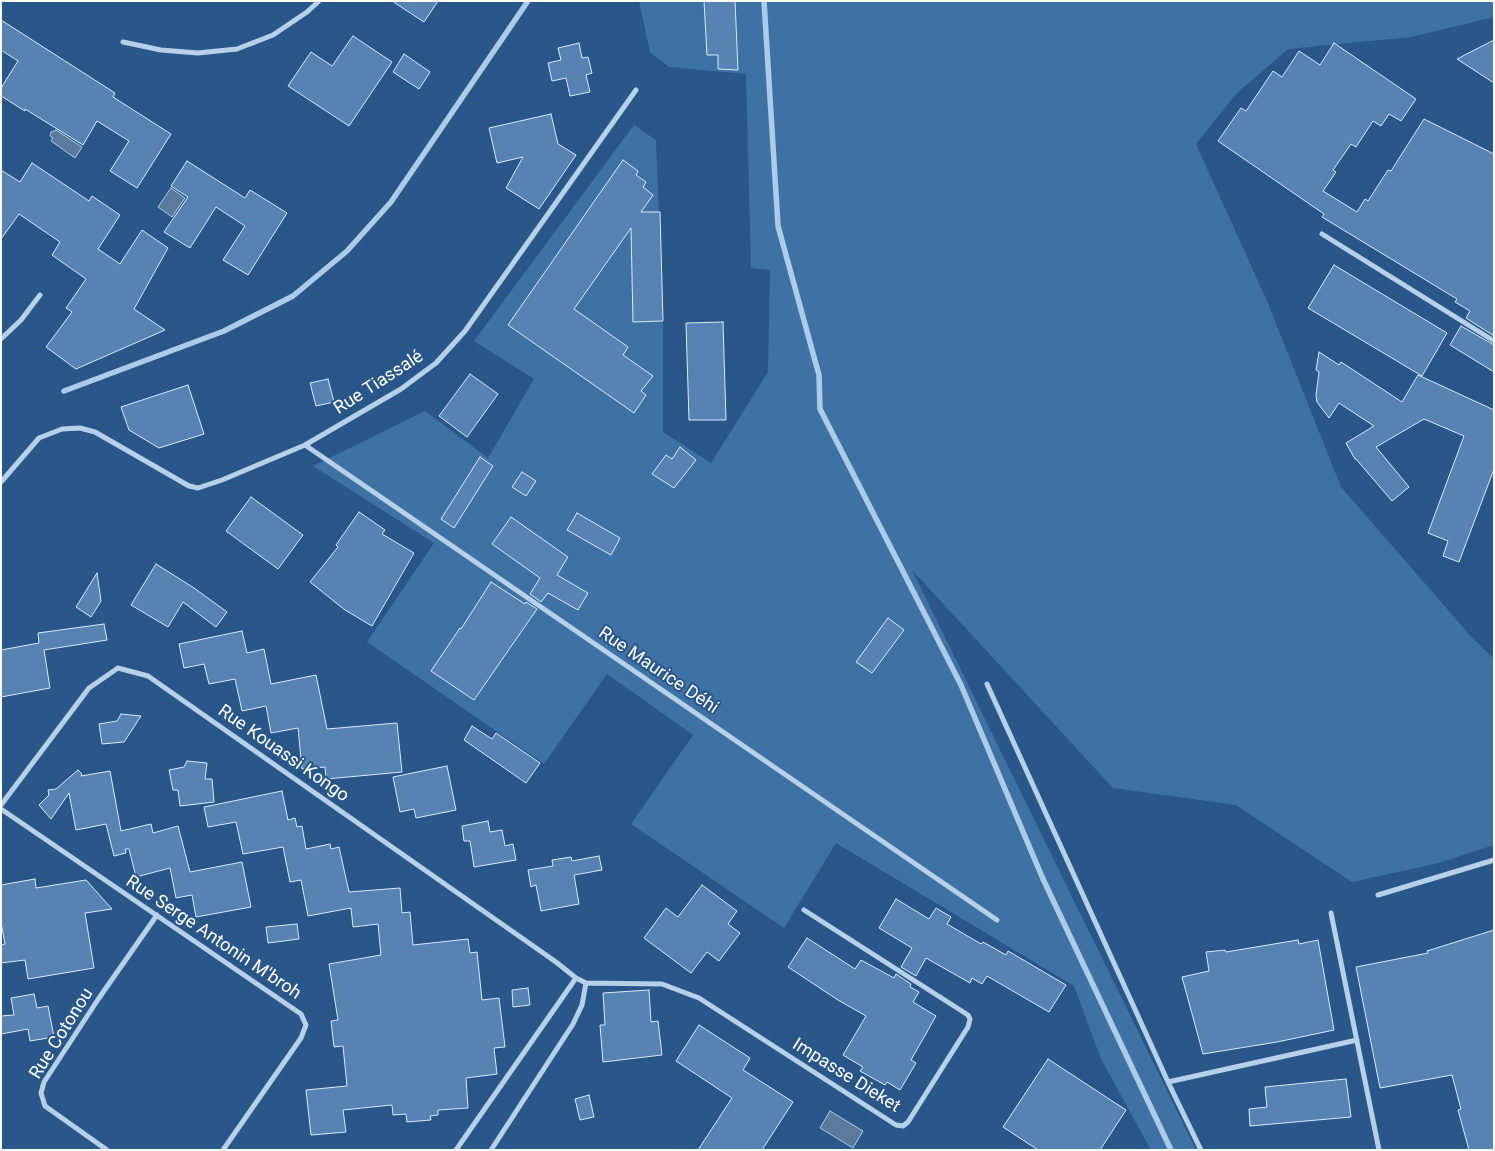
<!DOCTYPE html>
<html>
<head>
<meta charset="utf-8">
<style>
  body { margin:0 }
  #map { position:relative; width:1495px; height:1151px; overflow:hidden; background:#295789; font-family:Roboto,sans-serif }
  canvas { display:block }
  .frame { position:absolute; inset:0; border:2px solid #fff; pointer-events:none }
</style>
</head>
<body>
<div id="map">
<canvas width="1495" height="1151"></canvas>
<div class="frame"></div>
</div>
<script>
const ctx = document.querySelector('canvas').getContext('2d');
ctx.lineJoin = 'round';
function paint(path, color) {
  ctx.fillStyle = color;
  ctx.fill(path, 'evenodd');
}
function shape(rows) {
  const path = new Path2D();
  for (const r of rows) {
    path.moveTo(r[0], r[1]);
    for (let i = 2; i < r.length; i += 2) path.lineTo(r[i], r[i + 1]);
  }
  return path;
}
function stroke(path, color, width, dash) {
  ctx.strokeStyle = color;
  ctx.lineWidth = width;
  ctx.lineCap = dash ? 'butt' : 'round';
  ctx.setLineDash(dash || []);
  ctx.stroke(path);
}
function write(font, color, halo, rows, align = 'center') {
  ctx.font = font + ' Roboto,sans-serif';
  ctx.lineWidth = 4;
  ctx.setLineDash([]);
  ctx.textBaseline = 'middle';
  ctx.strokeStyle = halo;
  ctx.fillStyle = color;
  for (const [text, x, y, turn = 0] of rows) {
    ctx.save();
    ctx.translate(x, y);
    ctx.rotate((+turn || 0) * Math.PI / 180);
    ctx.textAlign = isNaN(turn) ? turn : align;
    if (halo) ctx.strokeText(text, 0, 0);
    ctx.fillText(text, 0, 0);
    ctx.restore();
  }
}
const green = shape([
  [639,1,1494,1,1494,17,1411,37,1288,49,1236,94,1196,144,1267,301,1341,487,1468,633,1494,659,1494,845,1439,863,1352,882,1236,805,1113,788,912,570,1196,1150,1151,1150,1101,1059,1074,986,836,843,784,928,631,824,693,735,607,674,544,764,367,642,434,543,313,466,425,411,488,458,534,379,474,341,634,125,656,140,663,321,663,432,711,463,768,372,770,270,751,268,746,74,669,67,650,52]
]);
const water = shape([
  [56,130,82,147,75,158,51,141,53,138,50,136,51,132,56,130],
  [171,188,185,198,172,217,158,207,171,188],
  [830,1111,863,1131,853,1148,820,1128,830,1111]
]);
const stream = shape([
  [764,1,778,226,819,375,820,409,961,685,1043,879,1171,1150],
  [64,391,224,331,293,296,347,251,391,202,528,1]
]);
const building = shape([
  [392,1,438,1,424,22,392,1],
  [704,1,735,1,738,70,718,69,718,55,707,55,704,1],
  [1,20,115,93,113,97,171,134,137,188,110,171,129,141,97,121,83,145,25,109,25,111,1,96,1,88,18,61,1,50,1,20],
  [353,36,392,62,349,126,288,86,311,52,332,66,353,36],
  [1494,40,1494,83,1457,59,1494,40],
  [579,43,582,58,588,57,592,73,586,75,590,92,570,96,566,78,552,81,548,63,561,60,558,48,579,43],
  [1334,43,1416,99,1401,121,1389,114,1381,126,1373,121,1356,147,1351,144,1333,170,1336,172,1323,191,1357,212,1365,199,1368,201,1388,170,1391,171,1424,119,1494,154,1494,336,1466,318,1470,311,1455,302,1457,299,1322,217,1324,214,1218,141,1241,108,1246,111,1273,71,1282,77,1299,51,1320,65,1334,43],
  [404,54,430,72,419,89,393,72,404,54],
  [551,114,558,144,576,155,539,209,506,188,523,157,497,163,489,128,551,114],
  [623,160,638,171,636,175,646,182,643,187,653,195,641,212,660,212,663,321,633,322,631,228,574,309,628,347,623,355,653,376,641,391,646,395,634,413,508,325,623,160],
  [187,161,245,198,250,190,287,213,248,275,223,260,245,226,216,207,190,248,164,232,188,197,171,186,187,161],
  [32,163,89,201,92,196,120,215,98,249,120,264,142,230,168,248,134,309,165,330,76,369,46,347,72,312,66,308,86,279,52,255,60,242,19,214,1,239,1,170,20,182,32,163],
  [1334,265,1447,333,1422,376,1308,308,1334,265],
  [723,322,726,420,689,420,686,323,723,322],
  [1461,326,1494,345,1494,372,1450,345,1461,326],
  [1319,352,1339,365,1341,362,1402,402,1418,375,1494,410,1494,469,1459,562,1443,556,1448,541,1428,533,1464,436,1424,419,1376,447,1409,487,1392,501,1356,459,1355,459,1346,443,1374,426,1339,403,1329,418,1317,402,1316,395,1319,372,1316,370,1319,352],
  [470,374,498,394,467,437,439,416,470,374],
  [328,379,334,402,316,406,310,383,328,379],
  [188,385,204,434,159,448,129,430,121,407,188,385],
  [680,447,696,460,674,488,652,474,666,455,672,459,680,447],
  [480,457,493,466,454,528,441,519,480,457],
  [522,472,536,481,526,496,512,487,522,472],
  [251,497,303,535,278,569,226,531,251,497],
  [359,512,385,530,382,534,414,553,372,626,345,610,310,582,338,547,336,545,359,512],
  [577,513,620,538,611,555,567,530,577,513],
  [511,517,568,557,557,575,588,593,578,610,548,593,541,602,530,594,540,578,492,544,511,517],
  [156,564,194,588,227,612,216,627,183,602,168,627,131,605,156,564],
  [97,573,101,601,91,617,76,607,97,573],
  [491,582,525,604,526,602,537,609,474,700,431,671,460,628,461,629,491,582],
  [888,618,904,630,872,673,856,662,888,618],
  [104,624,107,640,44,650,50,688,1,697,1,650,39,643,38,633,104,624],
  [242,631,247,653,264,649,271,684,316,675,327,729,397,723,402,772,326,779,325,767,302,769,298,728,271,733,266,706,242,711,235,679,209,684,204,664,184,668,179,644,242,631],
  [121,714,141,716,124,742,102,744,99,724,117,721,121,714],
  [472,726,492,739,496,733,540,763,526,783,464,740,472,726],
  [187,761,207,763,205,779,212,779,214,802,180,806,178,790,173,790,169,770,184,767,187,761],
  [447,766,456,810,416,818,414,809,400,812,393,777,447,766],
  [78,770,82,774,81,776,110,771,121,831,151,824,153,833,178,826,190,872,242,862,251,907,196,917,192,895,176,898,170,868,136,877,129,849,125,849,126,853,114,856,106,824,76,830,69,793,51,819,39,805,49,795,48,790,56,789,78,770],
  [282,791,288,820,295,818,297,827,302,826,306,849,330,844,331,849,339,847,349,892,400,888,402,913,410,912,413,945,468,939,470,953,477,952,482,1000,499,998,505,1047,494,1048,497,1074,466,1078,468,1108,438,1110,438,1115,430,1116,431,1120,407,1122,406,1114,393,1115,392,1105,343,1110,346,1132,311,1135,306,1090,347,1086,343,1046,334,1047,331,1021,338,1020,329,964,381,955,378,924,353,927,351,908,308,916,301,880,290,882,283,847,243,854,236,822,208,827,204,807,282,791],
  [488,821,490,832,502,830,505,846,513,844,516,860,474,867,470,841,464,841,462,826,488,821],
  [599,856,602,870,574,875,579,904,541,911,536,885,531,887,528,870,553,866,552,860,571,857,572,861,599,856],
  [35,879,36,888,86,880,112,909,85,913,94,968,28,979,25,960,1,963,1,945,5,944,1,922,1,885,35,879],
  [702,885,737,911,728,924,740,933,719,961,707,952,691,973,644,938,666,908,678,917,702,885],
  [896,899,929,919,936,908,951,917,947,924,981,944,983,942,1006,955,1008,951,1066,985,1049,1012,987,976,982,984,972,978,970,983,926,958,916,976,901,967,912,948,879,928,896,899],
  [297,924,299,939,268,943,266,927,297,924],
  [1494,930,1494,1150,1469,1150,1458,1110,1461,1109,1452,1075,1380,1088,1356,967,1428,953,1427,951,1494,930],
  [807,938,855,969,861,960,894,978,896,974,911,984,910,987,919,992,913,1002,936,1016,911,1060,916,1063,900,1090,887,1082,885,1085,860,1071,863,1067,843,1055,866,1016,838,1000,788,967,807,938],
  [1298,940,1299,944,1318,940,1334,1030,1277,1042,1203,1054,1182,977,1209,971,1206,952,1225,950,1226,952,1298,940],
  [528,988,530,1005,513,1007,512,990,528,988],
  [649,990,651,1022,658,1021,662,1055,603,1062,600,1025,605,1025,603,993,649,990],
  [34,994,37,1008,48,1006,54,1037,30,1041,28,1029,1,1034,1,1016,14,1015,11,998,34,994],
  [699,1025,750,1058,743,1070,793,1102,762,1150,698,1150,732,1098,676,1061,699,1025],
  [1048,1059,1126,1110,1100,1150,1038,1150,1003,1127,1048,1059],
  [1346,1079,1351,1117,1250,1126,1249,1109,1267,1107,1265,1087,1346,1079],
  [589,1095,594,1117,580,1120,575,1099,589,1095]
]);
const minor = shape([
  [123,42,161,50,198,53,237,49,273,35,307,12,319,1],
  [1322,234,1494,341],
  [1,339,21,320,40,295],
  [305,445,997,920],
  [1,482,39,438,62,429,80,428,95,432,189,486,198,488,222,480,305,445,401,389,436,363,465,331,636,90],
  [987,684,1168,1082,1201,1150],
  [1,805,89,688,118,668,148,676,556,962,576,978,586,983,582,1005,573,1024,491,1150],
  [1,809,301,1014,306,1025,301,1038,223,1150],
  [1378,895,1494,860],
  [1331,913,1379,1150],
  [586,983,662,984,699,998,896,1125,903,1126,908,1122,968,1027,970,1019,968,1015,804,910],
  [1168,1082,1357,1040],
  [107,1150,45,1106,41,1093,44,1082,99,998,157,915],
  [456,1150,576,978]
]);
const streetNames = [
  ["Rue Tiassalé",379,383,-33],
  ["Rue Maurice Déhi",658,671,34],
  ["Rue Kouassi Kongo",283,754,35],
  ["Rue Serge Antonin M'broh",213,938,34],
  ["Rue Cotonou",62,1034,-58],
  ["Impasse Dieket",846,1076,32]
];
paint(green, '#3e72a5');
paint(water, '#5c7a9b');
stroke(water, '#accbe9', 1);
stroke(stream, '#accbe9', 5.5);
paint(building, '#5683b2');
stroke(building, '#dbe9f7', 1);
stroke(minor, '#b7d0e9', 5);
write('18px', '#fff', '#295789', streetNames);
</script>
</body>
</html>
